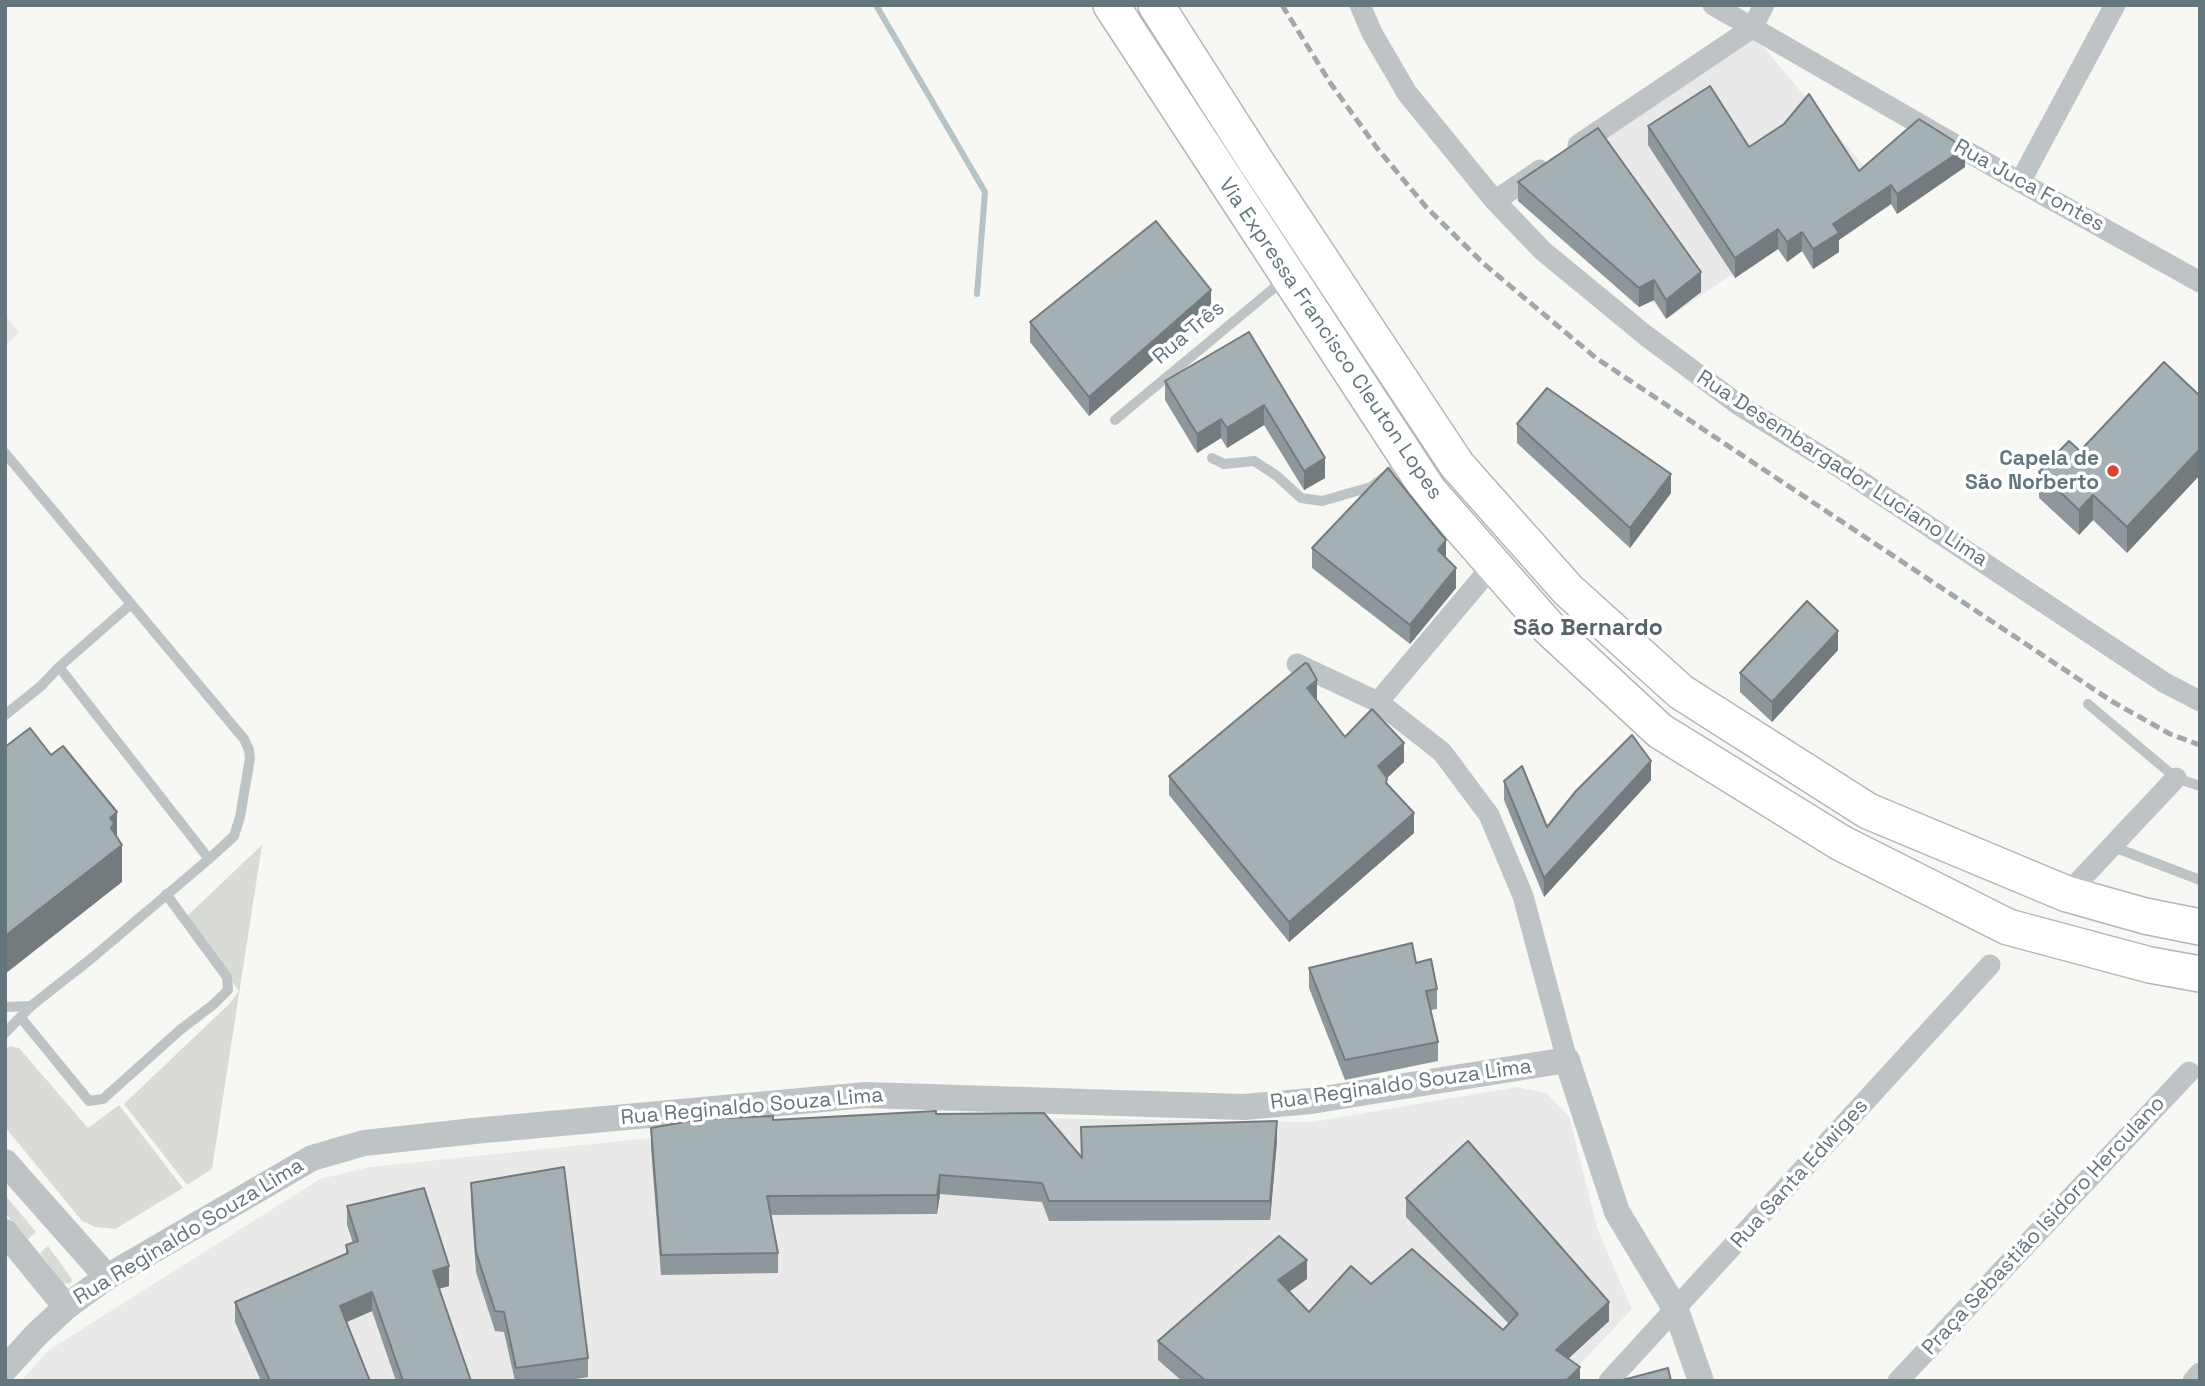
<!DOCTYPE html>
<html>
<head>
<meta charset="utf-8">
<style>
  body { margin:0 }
  #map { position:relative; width:2205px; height:1386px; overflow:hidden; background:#f7f7f4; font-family:"Space Grotesk",sans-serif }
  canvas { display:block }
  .frame { position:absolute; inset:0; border:7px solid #63767e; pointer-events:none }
</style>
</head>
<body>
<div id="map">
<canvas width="2205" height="1386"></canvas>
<div class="frame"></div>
</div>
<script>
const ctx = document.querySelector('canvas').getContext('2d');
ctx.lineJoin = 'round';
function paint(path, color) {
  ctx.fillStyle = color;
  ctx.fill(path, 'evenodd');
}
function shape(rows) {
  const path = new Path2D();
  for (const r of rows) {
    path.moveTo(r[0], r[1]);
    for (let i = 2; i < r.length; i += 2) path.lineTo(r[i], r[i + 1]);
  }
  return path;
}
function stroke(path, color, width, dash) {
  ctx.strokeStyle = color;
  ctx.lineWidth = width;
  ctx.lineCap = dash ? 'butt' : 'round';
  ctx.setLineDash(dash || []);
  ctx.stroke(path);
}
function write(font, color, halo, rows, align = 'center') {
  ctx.font = font + ' "Space Grotesk",sans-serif';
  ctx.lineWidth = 7;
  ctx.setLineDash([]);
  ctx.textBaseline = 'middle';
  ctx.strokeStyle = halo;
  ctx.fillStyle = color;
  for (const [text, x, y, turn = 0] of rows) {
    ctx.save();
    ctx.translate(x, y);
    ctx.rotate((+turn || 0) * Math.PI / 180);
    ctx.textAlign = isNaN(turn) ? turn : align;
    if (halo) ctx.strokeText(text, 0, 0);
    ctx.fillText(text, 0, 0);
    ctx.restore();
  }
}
const built = shape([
  [1753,35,1873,177,1670,317,1514,192],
  [5,314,19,333,5,346],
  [1517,1087,1546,1093,1569,1116,1597,1228,1632,1309,1564,1381,21,1381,49,1350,320,1179,370,1167,864,1116,1312,1122]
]);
const green = shape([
  [262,845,212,1169,187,1185,124,1104,229,1004,239,991,186,917],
  [10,1046,19,1048,88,1128,119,1105,183,1188,115,1229,95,1227,82,1221,5,1127,5,1049],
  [5,1195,36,1232,28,1239,5,1213],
  [48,1246,72,1279,71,1283,65,1284,60,1280,40,1253]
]);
const stream = shape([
  [876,5,985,192,977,294]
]);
const service = shape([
  [1115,420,1286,278],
  [5,453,244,739,249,750,250,758,240,817,234,836,209,859],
  [1212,458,1224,464,1254,461,1277,476,1301,498,1322,501,1371,487,1405,461],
  [59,667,131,604],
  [2088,704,2176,778,2200,786],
  [5,715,41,686,59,667,209,859,92,958,31,1006,5,1033],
  [2111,846,2200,880],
  [5,1007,31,1006],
  [21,1018,89,1101,103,1099,180,1030,214,1004,228,990,227,977,166,894]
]);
const minor = shape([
  [1360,5,1372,33,1407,93,1495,201,1543,251,1645,335,1739,405,1850,474,2165,683,2200,701],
  [1713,5,2020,182,2200,282],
  [1578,145,1752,28,1764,5],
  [2020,182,2115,5],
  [1495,201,1540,170],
  [1297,664,1378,702,1442,752,1489,815,1523,896,1567,1060],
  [1378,702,1493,565],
  [2067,894,2176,778],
  [1609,1381,1990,965],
  [1898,1381,2189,1072],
  [2193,1381,2200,1373]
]);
const tertiary = shape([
  [5,1162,107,1277],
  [5,1232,66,1307],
  [5,1369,37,1334,66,1307,107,1277,312,1158,364,1143,474,1131,866,1095,1244,1107,1311,1101,1567,1060,1617,1212,1676,1310,1701,1381]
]);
const trunk = shape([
  [1111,5,1429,491,1549,628,1660,731,1841,843,2008,927,2150,965,2200,974],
  [1156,5,1255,160,1457,465,1568,590,1681,692,1868,811,2067,894,2145,916,2200,927]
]);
const rail = shape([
  [1282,5,1331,84,1377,148,1427,208,1484,264,1596,358,2113,702,2170,734,2200,745]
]);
const wall = shape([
  [1648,126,1859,171,1965,167,1897,214,1891,204,1839,240,1839,252,1813,269,1802,251,1787,262,1778,249,1735,278,1648,145],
  [1518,182,1701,292,1666,319,1654,300,1639,307,1518,201],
  [1211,310,1089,416,1030,342,1030,322],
  [1249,332,1325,478,1304,490,1264,425,1227,448,1221,438,1197,453,1165,400,1165,381],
  [2164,362,2127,553,2093,520,2079,535,2039,498,2039,472,2080,451],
  [1517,424,1671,493,1630,548,1517,443],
  [1312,548,1456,588,1410,644,1312,568],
  [1838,650,1772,722,1740,692,1740,673],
  [1316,700,1345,737,1404,762,1387,778,1387,783,1414,833,1289,942,1169,795,1169,776],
  [1651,780,1544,897,1504,800,1504,781,1547,827],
  [1416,963,1437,989,1437,1009,1431,1010,1438,1042,1438,1061,1345,1080,1309,988,1309,968],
  [936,1114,1081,1158,1277,1141,1270,1220,1049,1221,1042,1202,940,1194,937,1214,771,1215,778,1253,778,1273,661,1275,651,1148,651,1128],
  [471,1183,588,1358,588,1377,565,1381,515,1381,504,1332,495,1331,476,1272,471,1202],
  [1406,1198,1609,1321,1568,1359,1580,1381,1182,1381,1158,1360,1158,1341,1307,1279,1289,1292,1309,1312,1371,1284,1503,1330,1509,1324,1406,1217],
  [347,1206,449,1286,439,1289,471,1381,396,1381,372,1311,346,1322,370,1381,261,1381,235,1322,235,1302,346,1254,346,1245,353,1243,347,1225]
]);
const shadedWall = shape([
  [1965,148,1965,167,1897,214,1897,194],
  [1891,185,1891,204,1839,240,1839,252,1813,269,1813,249,1833,224],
  [1778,229,1778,249,1735,278,1735,258],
  [1802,232,1802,251,1787,262,1787,242],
  [1701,272,1701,292,1666,319,1666,300],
  [1654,280,1654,300,1639,307,1639,288],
  [1211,290,1211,310,1089,416,1089,397],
  [1264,405,1264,425,1227,448,1227,428],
  [1221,419,1221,438,1197,453,1197,434],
  [2200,449,2200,475,2127,553,2127,527],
  [1325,458,1325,478,1304,490,1304,471],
  [1671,474,1671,493,1630,548,1630,528],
  [2093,495,2093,520,2079,535,2079,510],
  [1446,540,1446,559,1438,550],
  [1456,568,1456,588,1410,644,1410,625],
  [1838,631,1838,650,1772,722,1772,702],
  [1317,680,1317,700,1307,708,1307,688],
  [1404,743,1404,762,1387,778,1378,766],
  [1651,761,1651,780,1544,897,1544,878],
  [117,812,117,848,122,845,122,882,5,974,5,936,110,818],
  [1414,813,1414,833,1289,942,1289,922],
  [1277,1121,1277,1141,1270,1220,1270,1201],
  [940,1175,940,1194,937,1214,937,1195],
  [1307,1260,1307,1279,1278,1299,1278,1280],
  [449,1266,449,1286,433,1290,433,1271],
  [372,1292,372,1311,340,1325,340,1306],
  [1609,1302,1609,1321,1556,1370,1556,1350],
  [1580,1367,1580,1381,1566,1381]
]);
const building = shape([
  [1710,86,1749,147,1784,124,1809,94,1859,171,1919,119,1965,148,1897,194,1891,185,1833,224,1839,233,1813,249,1802,232,1787,242,1778,229,1735,258,1648,126,1710,86],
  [1598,128,1701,272,1666,300,1654,280,1639,288,1518,182,1598,128],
  [1156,221,1211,290,1089,397,1030,322,1156,221],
  [1249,332,1325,458,1304,471,1264,405,1227,428,1221,419,1197,434,1165,381,1249,332],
  [2164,362,2200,396,2200,449,2127,527,2093,495,2079,510,2039,472,2069,441,2080,451,2164,362],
  [1547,388,1671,474,1630,528,1517,424,1547,388],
  [1388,468,1446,540,1438,550,1456,568,1410,625,1312,548,1388,468],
  [1807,601,1838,631,1772,702,1740,673,1807,601],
  [1305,663,1308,664,1317,680,1307,688,1345,737,1372,709,1404,743,1378,766,1387,778,1386,783,1414,813,1289,922,1169,776,1305,663],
  [30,728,51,755,63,746,117,812,110,818,114,823,111,828,122,845,5,936,5,747,30,728],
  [1632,735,1651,761,1544,878,1504,781,1522,766,1547,827,1576,791,1632,735],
  [1412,943,1416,963,1431,959,1437,989,1426,991,1438,1042,1345,1060,1309,968,1412,943],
  [936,1111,936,1114,1044,1113,1082,1158,1081,1127,1277,1121,1270,1201,1049,1201,1042,1183,940,1175,937,1195,767,1196,778,1253,661,1255,651,1128,701,1119,773,1116,773,1120,936,1111],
  [1468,1141,1609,1302,1556,1350,1580,1367,1566,1381,1206,1381,1158,1341,1279,1236,1307,1260,1278,1280,1309,1312,1351,1266,1371,1284,1412,1249,1503,1330,1518,1314,1406,1198,1468,1141],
  [564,1167,588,1358,516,1368,504,1312,495,1311,476,1252,471,1183,564,1167],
  [424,1188,449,1266,433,1271,471,1381,403,1381,372,1292,340,1306,370,1381,270,1381,235,1302,348,1253,346,1245,358,1241,347,1206,424,1188],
  [1668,1368,1671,1381,1619,1381,1668,1368]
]);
const markers = [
  [2113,471,7,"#dd432f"]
];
const streetNames = [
  ["Rua Juca Fontes",2029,186,29],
  ["Rua Três",1189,333,-40],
  ["Via Expressa Francisco Cleuton Lopes",1330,339,56],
  ["Rua Desembargador Luciano Lima",1842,469,33],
  ["Rua Reginaldo Souza Lima",1401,1085,-8],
  ["Rua Reginaldo Souza Lima",752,1107,-5],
  ["Rua Santa Edwiges",1800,1174,-48],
  ["Praça Sebastião Isidoro Herculano",2044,1226,-47],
  ["Rua Reginaldo Souza Lima",189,1232,-31]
];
const poiNames = [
  ["Capela de",2099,459],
  ["São Norberto",2099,483]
];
const neighbourhoodNames = [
  ["São Bernardo",1588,629]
];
paint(built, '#e8e9e8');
paint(green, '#d8dcd4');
stroke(stream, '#b6c4c7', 6);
stroke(trunk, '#b2b7b9', 38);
stroke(service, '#bec4c6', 10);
stroke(minor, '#bec4c6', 21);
stroke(tertiary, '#bec4c6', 26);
stroke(trunk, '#fff', 35);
stroke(rail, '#a0a8ac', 5, [10, 5]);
paint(wall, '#8e979b');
paint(shadedWall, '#747b7e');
paint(building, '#a5b0b4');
stroke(building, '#747b7e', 2);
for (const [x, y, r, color] of markers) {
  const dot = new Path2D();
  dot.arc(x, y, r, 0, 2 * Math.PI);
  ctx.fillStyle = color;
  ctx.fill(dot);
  stroke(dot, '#fff', 2.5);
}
write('21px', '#63767e', '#fff', streetNames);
write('bold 21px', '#63767e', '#fff', poiNames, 'right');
write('bold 23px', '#55636a', '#fff', neighbourhoodNames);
</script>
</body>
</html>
